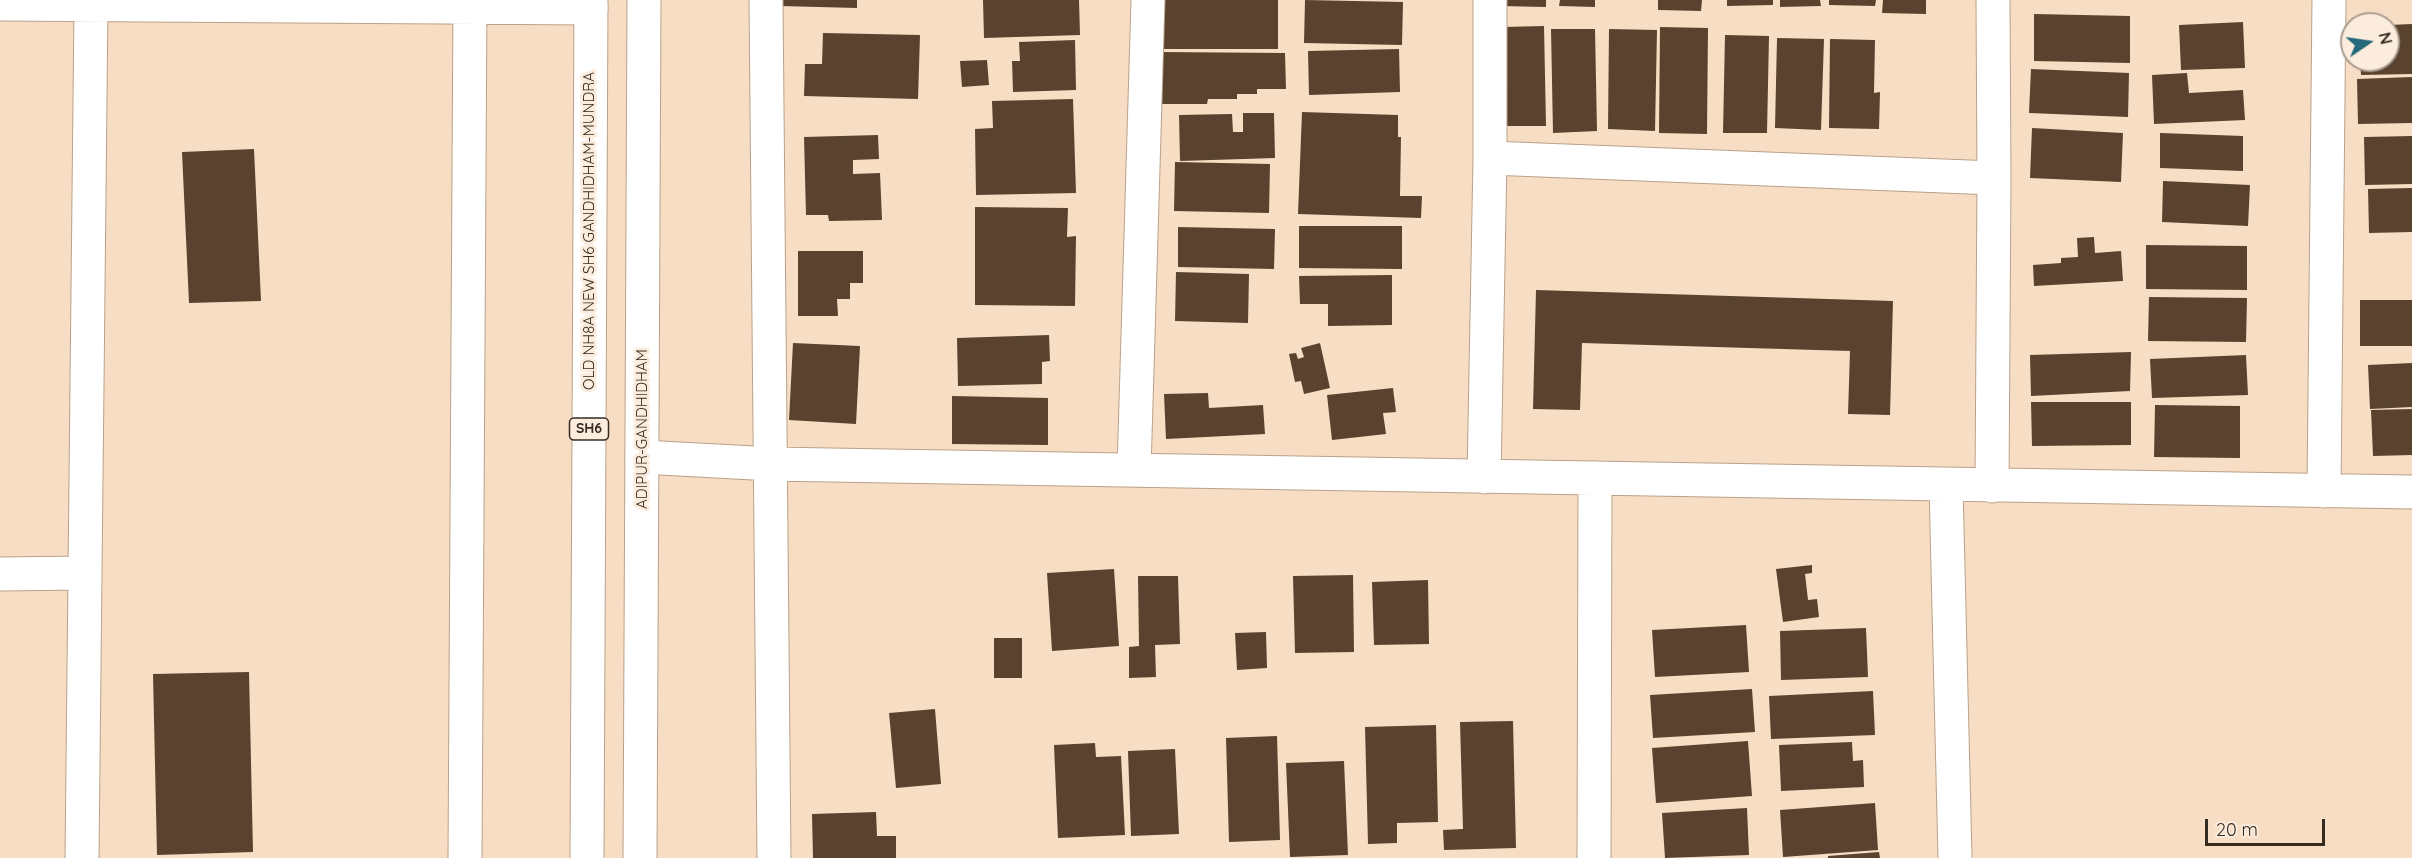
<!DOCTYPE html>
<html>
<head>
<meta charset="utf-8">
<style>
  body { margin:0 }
  #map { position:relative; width:2412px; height:858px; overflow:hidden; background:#f7ddc3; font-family:Quicksand,sans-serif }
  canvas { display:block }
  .north { position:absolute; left:2340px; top:12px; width:60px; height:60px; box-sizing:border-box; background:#fcecdd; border:2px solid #ac9f92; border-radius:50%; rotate:77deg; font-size:16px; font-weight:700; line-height:24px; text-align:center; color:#352b21 }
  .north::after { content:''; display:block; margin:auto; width:21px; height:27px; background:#25697a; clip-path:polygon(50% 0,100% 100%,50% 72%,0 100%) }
  .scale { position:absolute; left:2205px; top:819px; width:120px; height:27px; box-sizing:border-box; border:3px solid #352b21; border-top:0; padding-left:8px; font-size:18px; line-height:21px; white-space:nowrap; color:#352b21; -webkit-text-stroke:4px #fcecdd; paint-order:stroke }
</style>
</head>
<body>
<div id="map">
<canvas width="2412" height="858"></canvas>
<div class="north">N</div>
<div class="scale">20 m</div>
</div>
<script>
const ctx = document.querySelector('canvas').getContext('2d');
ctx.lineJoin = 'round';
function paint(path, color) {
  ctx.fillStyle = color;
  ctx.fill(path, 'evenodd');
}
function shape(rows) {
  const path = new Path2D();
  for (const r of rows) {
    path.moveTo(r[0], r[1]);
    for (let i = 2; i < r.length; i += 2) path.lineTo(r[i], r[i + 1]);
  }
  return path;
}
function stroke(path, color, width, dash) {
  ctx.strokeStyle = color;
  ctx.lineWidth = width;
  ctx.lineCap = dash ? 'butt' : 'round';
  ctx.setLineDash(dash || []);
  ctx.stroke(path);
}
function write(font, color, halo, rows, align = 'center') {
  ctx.font = font + ' Quicksand,sans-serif';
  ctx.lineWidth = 6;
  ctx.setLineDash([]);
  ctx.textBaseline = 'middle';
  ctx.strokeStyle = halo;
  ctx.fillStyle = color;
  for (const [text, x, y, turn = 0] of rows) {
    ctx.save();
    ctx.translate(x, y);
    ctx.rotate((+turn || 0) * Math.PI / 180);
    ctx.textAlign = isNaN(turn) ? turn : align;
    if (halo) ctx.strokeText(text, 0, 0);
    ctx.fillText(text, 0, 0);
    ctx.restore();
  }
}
const building = shape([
  [780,0,857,0,857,8,780,6],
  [983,0,1079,0,1080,35,984,38],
  [1163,0,1278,0,1278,49,1163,49],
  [1305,0,1403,2,1402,45,1304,43],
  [1499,0,1546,0,1546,7,1499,6],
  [1560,0,1595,0,1595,7,1559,6],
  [1658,0,1702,0,1701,11,1658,10],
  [1727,0,1773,0,1773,5,1727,6],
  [1780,0,1820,0,1821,6,1780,7],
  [1829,0,1876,0,1875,6,1829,5],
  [1883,0,1926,0,1926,14,1882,13],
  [2034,14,2130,16,2130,63,2034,61],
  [2243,22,2245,68,2181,70,2179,25],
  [2412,24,2412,74,2361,75,2360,60,2388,60,2388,25],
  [1544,26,1546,126,1505,126,1503,27],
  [1660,27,1708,28,1707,134,1659,133],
  [1551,29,1595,29,1597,131,1553,133],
  [1609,29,1657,30,1655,131,1608,129],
  [823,33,920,35,918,99,804,96,805,64,822,64],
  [1725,35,1769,36,1767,133,1723,133],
  [1777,38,1824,39,1821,130,1775,128],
  [1830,39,1875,40,1874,93,1880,92,1879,129,1829,128],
  [1075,40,1076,90,1013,92,1012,61,1020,61,1019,42],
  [1399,49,1400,92,1309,95,1308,51],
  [1159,52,1285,53,1286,89,1257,89,1257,94,1237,94,1237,99,1208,99,1207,104,1158,104],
  [987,60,989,85,962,87,960,61],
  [2031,69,2129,73,2128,117,2029,113],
  [2187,73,2189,93,2243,90,2245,120,2154,124,2152,75],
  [2412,77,2412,123,2358,124,2357,79],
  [1073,99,1076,193,976,195,975,129,993,128,992,101],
  [1302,112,1398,115,1398,137,1401,137,1400,196,1422,196,1421,218,1298,214],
  [1243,113,1274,113,1275,158,1180,161,1179,115,1232,114,1233,132,1243,132],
  [2032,128,2123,133,2121,182,2030,178],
  [2160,133,2243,136,2243,171,2160,168],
  [878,135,879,159,853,160,853,174,880,173,882,220,829,221,828,215,806,215,804,137],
  [2412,136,2412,184,2365,185,2364,137],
  [254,149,261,301,189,303,182,152],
  [1175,162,1270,164,1269,213,1174,211],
  [2163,181,2250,185,2248,226,2162,222],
  [2412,188,2412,232,2369,233,2368,189],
  [975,207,1068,208,1067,237,1076,236,1075,306,975,305],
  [1299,226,1402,226,1402,269,1299,268],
  [1178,227,1275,229,1274,269,1178,267],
  [2094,237,2095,253,2121,251,2123,281,2034,286,2033,265,2061,263,2061,258,2078,257,2077,238],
  [2146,245,2247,246,2247,290,2146,289],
  [798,251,863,251,863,283,850,283,850,299,837,299,838,316,798,316],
  [1176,272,1249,274,1248,323,1175,321],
  [1392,275,1392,325,1328,326,1328,304,1300,304,1299,276],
  [1536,290,1893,301,1890,415,1848,414,1850,351,1582,343,1580,410,1533,409],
  [2149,297,2247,298,2246,342,2148,341],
  [2360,300,2412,300,2412,346,2360,346],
  [1049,335,1050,361,1042,362,1042,384,958,386,957,338],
  [793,343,860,346,856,424,789,420],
  [1320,343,1330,388,1304,394,1301,381,1295,382,1289,354,1296,353,1298,359,1304,357,1301,348],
  [2131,352,2130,391,2031,396,2030,355],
  [2246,355,2248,395,2152,398,2150,359],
  [2412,363,2412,407,2370,409,2368,365],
  [1393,388,1396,412,1383,413,1386,434,1332,440,1327,395],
  [1208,393,1209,408,1263,405,1265,434,1166,439,1164,394],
  [952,396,1048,398,1048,445,952,444],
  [2031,402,2131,402,2131,445,2032,446],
  [2155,405,2240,406,2240,458,2154,457],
  [2412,409,2412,455,2373,456,2371,410],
  [1812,565,1812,573,1805,574,1808,600,1817,599,1819,617,1783,622,1776,569],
  [1114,569,1119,646,1052,651,1047,573],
  [1353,575,1354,652,1295,653,1293,576],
  [1138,576,1178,576,1180,644,1155,645,1156,677,1129,678,1129,647,1139,646],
  [1428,580,1429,644,1374,645,1372,582],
  [1746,625,1749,672,1655,677,1652,630],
  [1866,628,1868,677,1781,680,1780,631],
  [1266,632,1267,668,1237,670,1235,633],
  [994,638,1022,638,1022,678,994,678],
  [249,672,253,852,157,855,153,674],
  [1752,689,1755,732,1653,738,1650,695],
  [1873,691,1875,735,1771,739,1769,696],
  [935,709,941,784,896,788,889,713],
  [1513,721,1516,848,1444,850,1443,830,1463,829,1460,722],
  [1436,725,1438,822,1397,823,1397,843,1368,844,1365,727],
  [1277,736,1280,840,1229,842,1226,738],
  [1748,741,1752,796,1656,803,1652,748],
  [1852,742,1853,761,1863,760,1864,787,1781,791,1779,745],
  [1095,743,1096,757,1121,756,1125,835,1058,838,1054,745],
  [1175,749,1179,834,1131,836,1128,751],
  [1344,761,1348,855,1290,857,1286,763],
  [1875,803,1878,850,1783,857,1780,810],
  [1747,808,1749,855,1665,858,1662,813],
  [876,812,877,836,896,836,896,858,813,858,812,814],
  [1879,852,1880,858,1828,858,1828,856]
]);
const minor = shape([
  [766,0,774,858],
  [0,4,591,8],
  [1490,158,1994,178],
  [642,457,772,464,2412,492],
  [1134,470,1148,0],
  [1484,477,1490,158,1490,0],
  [1946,485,1955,858],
  [1992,486,1994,178,1993,0],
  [2324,491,2329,0],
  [0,574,85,573],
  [82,858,91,5],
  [465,858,470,0],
  [1594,858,1595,478]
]);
const major = shape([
  [587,858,591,0],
  [640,858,644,0]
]);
const shields = [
  [589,429,39]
];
const shieldNames = [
  ["SH6",589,429]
];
const streetNames = [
  ["OLD NH8A NEW SH6 GANDHIDHAM-MUNDRA",589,231,-90],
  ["ADIPUR-GANDHIDHAM",642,429,-90]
];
paint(building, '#59432e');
stroke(minor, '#baa189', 35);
stroke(major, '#baa189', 35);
stroke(minor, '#fff', 33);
stroke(major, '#fff', 33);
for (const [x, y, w] of shields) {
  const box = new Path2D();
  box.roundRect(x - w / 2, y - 11, w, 22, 4.5);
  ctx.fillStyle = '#fcecdd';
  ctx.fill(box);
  stroke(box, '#352b21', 1.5);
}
write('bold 14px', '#352b21', null, shieldNames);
write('15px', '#352b21', '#fcecdd', streetNames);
</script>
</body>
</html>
